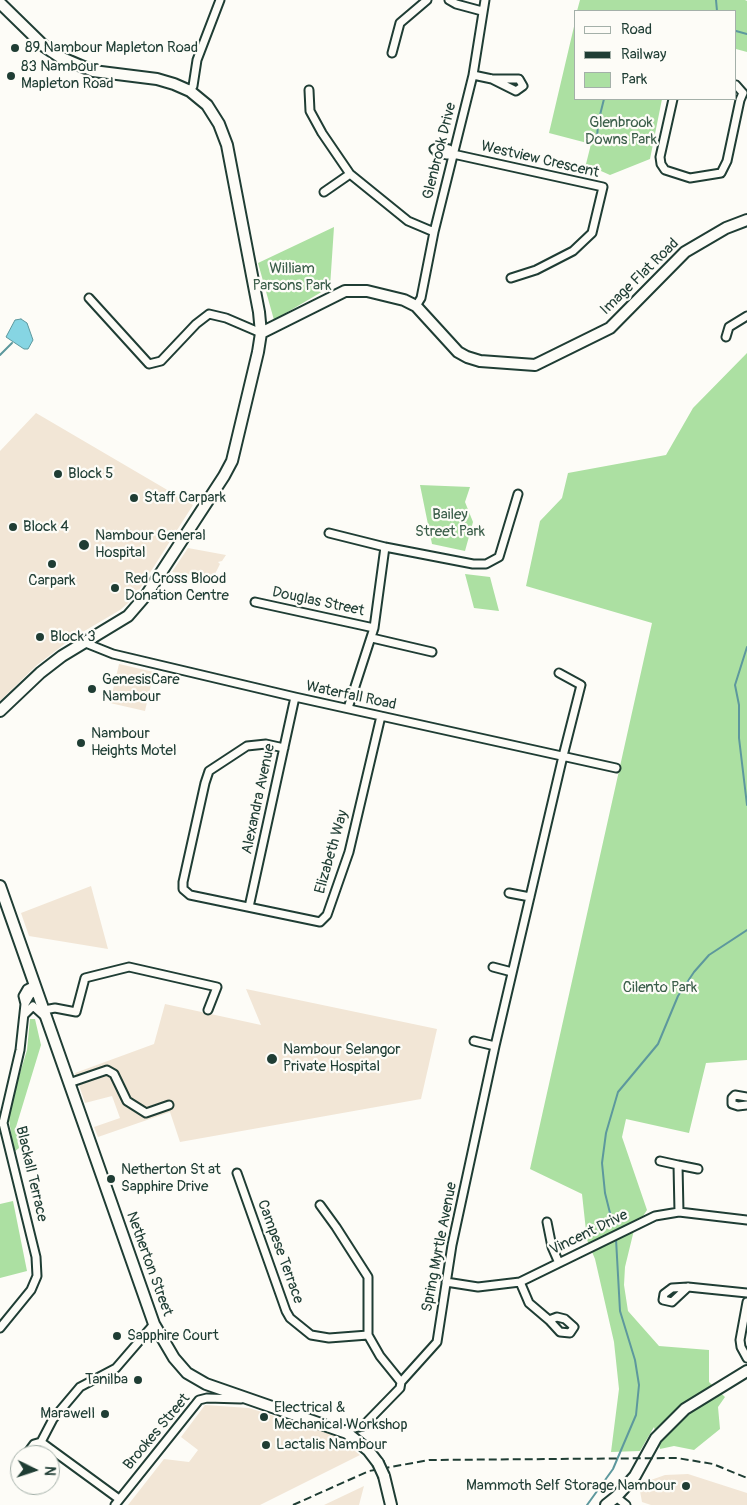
<!DOCTYPE html>
<html>
<head>
<meta charset="utf-8">
<style>
  body { margin:0 }
  #map { position:relative; width:747px; height:1505px; overflow:hidden; background:#fdfcf7; font-family:Pangolin,sans-serif }
  canvas { display:block }
  .legend { position:absolute; left:574px; top:10px; width:162px; height:90px; box-sizing:border-box; background:#fdfcf7; border:1px solid #a4b0a9; margin:0; padding:6px 9px; list-style:none; font-size:15px; color:#1f3d34 }
  .legend li { display:flex; align-items:center; gap:10px; height:25px }
  .legend b { width:25px; border:1px solid #a4b0a9 }
  .north { position:absolute; left:10px; top:1445px; width:50px; height:50px; box-sizing:border-box; background:#fdfcf7; border:1px solid #a4b0a9; border-radius:50%; rotate:94deg; font-size:14px; font-weight:700; line-height:20px; text-align:center; color:#1f3d34 }
  .north::after { content:''; display:block; margin:auto; width:18px; height:22px; background:#1f3d34; clip-path:polygon(50% 0,100% 100%,50% 72%,0 100%) }
</style>
</head>
<body>
<div id="map">
<canvas width="747" height="1505"></canvas>
<ul class="legend">
<li><b style="height:6px;background:#fdfcf7"></b>Road</li>
<li><b style="height:6px;background:#1f3d34"></b>Railway</li>
<li><b style="height:14px;background:#ace0a2"></b>Park</li>
</ul>
<div class="north">N</div>
</div>
<script>
const ctx = document.querySelector('canvas').getContext('2d');
ctx.lineJoin = 'round';
function paint(path, color) {
  ctx.fillStyle = color;
  ctx.fill(path, 'evenodd');
}
function shape(rows) {
  const path = new Path2D();
  for (const r of rows) {
    path.moveTo(r[0], r[1]);
    for (let i = 2; i < r.length; i += 2) path.lineTo(r[i], r[i + 1]);
  }
  return path;
}
function stroke(path, color, width, dash) {
  ctx.strokeStyle = color;
  ctx.lineWidth = width;
  ctx.lineCap = dash ? 'butt' : 'round';
  ctx.setLineDash(dash || []);
  ctx.stroke(path);
}
function write(font, color, halo, rows, align = 'center') {
  ctx.font = font + ' Pangolin,sans-serif';
  ctx.lineWidth = 4.5;
  ctx.setLineDash([]);
  ctx.textBaseline = 'middle';
  ctx.strokeStyle = halo;
  ctx.fillStyle = color;
  for (const [text, x, y, turn = 0] of rows) {
    ctx.save();
    ctx.translate(x, y);
    ctx.rotate((+turn || 0) * Math.PI / 180);
    ctx.textAlign = isNaN(turn) ? turn : align;
    if (halo) ctx.strokeText(text, 0, 0);
    ctx.fillText(text, 0, 0);
    ctx.restore();
  }
}
const built = shape([
  [36,413,193,505,134,598,120,610,71,639,37,665,0,701,0,451],
  [188,548,226,555,222,561,218,562,220,564,213,578,172,572],
  [119,664,154,672,145,711,110,703],
  [91,886,108,949,29,936,21,913],
  [246,989,437,1029,421,1099,180,1142,170,1112,98,1137,94,1127,120,1118,112,1096,85,1103,75,1073,154,1044,165,1004,261,1025],
  [205,1405,249,1408,335,1435,360,1455,260,1505,128,1505,164,1459,189,1462,198,1450,181,1437],
  [688,1474,747,1493,747,1505,651,1505,642,1502,640,1491,648,1481,665,1475],
  [364,1486,359,1505,324,1505]
]);
const green = shape([
  [580,0,745,0,747,1,747,52,736,49,736,11,577,11],
  [576,18,576,99,662,99,650,159,610,175,601,171,584,172,591,144,549,133],
  [334,227,330,287,274,320,258,263],
  [747,353,747,1060,706,1063,689,1133,626,1119,622,1137,647,1210,634,1230,625,1267,624,1285,628,1311,659,1346,709,1350,709,1382,725,1397,718,1407,720,1429,694,1450,674,1446,660,1449,654,1427,640,1451,611,1452,619,1389,614,1342,595,1259,587,1240,582,1194,530,1169,652,623,526,586,540,521,562,498,568,473,666,455,693,408],
  [420,485,470,487,465,502,473,522,465,551,432,544],
  [465,574,490,577,499,611,474,608],
  [30,1019,35,1019,41,1045,16,1127,19,1148,14,1152,8,1113,27,1050],
  [13,1201,27,1271,0,1278,0,1204]
]);
const water = shape([
  [21,319,27,323,33,340,28,349,24,349,6,337,15,320,21,319]
]);
const stream = shape([
  [716,0,717,11],
  [736,31,747,34],
  [597,139,598,123,604,99],
  [0,355,12,343],
  [747,647,735,685,739,705,739,738,747,805],
  [613,1225,605,1193,602,1163,606,1133,618,1092,658,1044,678,996,694,972,709,955,747,930],
  [587,1505,613,1469,636,1415,639,1385,635,1360,620,1311,616,1239]
]);
const street = shape([
  [449,0,456,4,482,11],
  [392,53,400,23,427,0],
  [473,75,492,79,519,79,523,86,516,91,492,79],
  [736,85,743,93],
  [309,90,310,111,322,133,350,174,408,221,434,232],
  [190,91,193,86,197,60,220,0],
  [673,99,660,157,661,164,665,170,690,178,721,173,727,161,740,100,743,93],
  [453,154,449,149,439,147,434,149,438,153,447,155,453,154,603,187,592,233,573,251,536,270,511,278],
  [324,192,350,174],
  [89,298,149,364,161,361,196,324,209,314,226,318,261,333],
  [416,306,421,298,434,232,473,75,485,0],
  [726,337,729,327,747,316],
  [329,533,385,547,473,564,486,564,499,557,518,494],
  [255,602,374,628],
  [372,638,432,652],
  [83,642,113,654,295,697,616,768],
  [348,708,374,628,385,547],
  [284,748,266,744,247,746,209,771,205,783,183,882,183,889,190,895,320,922,327,915,349,852,381,716],
  [509,893,530,897],
  [249,907,295,697],
  [493,967,512,972],
  [25,1004,30,995,37,991],
  [44,1010,55,1008,76,1012,85,978,129,967,217,987,208,1010],
  [24,1015,33,1006,43,1015],
  [474,1041,495,1046],
  [69,1083,107,1070,114,1074,127,1101,146,1113,169,1105],
  [747,1097,735,1095,732,1098,732,1104,738,1106,747,1105],
  [660,1161,678,1165],
  [237,1173,286,1311,290,1318,311,1335,329,1338,368,1335],
  [320,1205,336,1227,368,1277,368,1335,380,1356,401,1382],
  [679,1212,678,1165,698,1169],
  [547,1222,552,1247,559,1263],
  [446,1282,478,1287,520,1282,655,1216,679,1212,747,1220],
  [520,1282,529,1303,549,1320,557,1317,565,1319,574,1327,570,1333,560,1332,549,1320],
  [688,1287,672,1302,663,1300,664,1294,672,1288,688,1287,747,1293],
  [747,1302,740,1340,741,1347,747,1358],
  [0,1328,31,1290,37,1276,36,1257,3,1123,20,1050,25,1004,23,996,27,989,35,985],
  [344,1430,363,1426,400,1388,401,1382,437,1342,452,1245,495,1046,563,756,581,685,559,673],
  [41,1442,119,1499],
  [26,1455,34,1444,41,1442,53,1419,80,1387,116,1368,154,1324],
  [616,1497,626,1505],
  [115,1505,199,1400,207,1398,241,1399]
]);
const secondary = shape([
  [0,3,45,47,60,57,93,71,157,79,174,84,190,91,207,105,219,124,227,145,259,312,261,333,258,352,232,461,224,476,147,594,128,616,62,656,40,673,0,711],
  [261,333,345,291,367,291,404,300,416,306,458,352,467,357,480,361,535,365,610,328,685,252,726,228,747,220],
  [0,886,154,1324,174,1358,187,1373,206,1384,347,1433,368,1450,378,1463],
  [384,1476,391,1505],
  [606,1505,616,1497,635,1476,656,1438,685,1409,747,1371]
]);
const rail = shape([
  [293,1505,369,1471,429,1460,677,1458,713,1464,747,1478]
]);
const secondaryBridge = shape([
  [378,1463,384,1476]
]);
const markers = [
  [15,48,5,"#1f3d34"],
  [11,76,5,"#1f3d34"],
  [58,474,5,"#1f3d34"],
  [134,498,5,"#1f3d34"],
  [13,527,5,"#1f3d34"],
  [84,545,6,"#1f3d34"],
  [52,564,5,"#1f3d34"],
  [115,588,5,"#1f3d34"],
  [40,637,5,"#1f3d34"],
  [92,689,5,"#1f3d34"],
  [81,743,5,"#1f3d34"],
  [272,1059,6,"#1f3d34"],
  [111,1179,5,"#1f3d34"],
  [117,1336,5,"#1f3d34"],
  [138,1380,5,"#1f3d34"],
  [105,1414,5,"#1f3d34"],
  [264,1417,5,"#1f3d34"],
  [266,1445,5,"#1f3d34"],
  [686,1486,5,"#1f3d34"]
];
const poiNames = [
  ["89 Nambour Mapleton Road",25,48],
  ["83 Nambour",21,67],
  ["Mapleton Road",21,84],
  ["Block 5",68,474],
  ["Staff Carpark",144,498],
  ["Block 4",23,527],
  ["Nambour General",95,536],
  ["Hospital",95,553],
  ["Red Cross Blood",125,579],
  ["Donation Centre",125,596],
  ["Carpark",52,581,"center"],
  ["Block 3",50,637],
  ["GenesisCare",102,680],
  ["Nambour",102,697],
  ["Nambour",91,734],
  ["Heights Motel",91,751],
  ["Nambour Selangor",283,1050],
  ["Private Hospital",283,1067],
  ["Netherton St at",121,1170],
  ["Sapphire Drive",121,1187],
  ["Sapphire Court",127,1336],
  ["Tanilba",128,1380,"right"],
  ["Electrical &",274,1408],
  ["Mechanical Workshop",274,1425],
  ["Marawell",95,1414,"right"],
  ["Lactalis Nambour",276,1445],
  ["Mammoth Self Storage Nambour",676,1486,"right"]
];
const parkNames = [
  ["Glenbrook",621,123],
  ["Downs Park",621,140],
  ["William",292,269],
  ["Parsons Park",292,286],
  ["Bailey",450,515],
  ["Street Park",450,532],
  ["Cilento Park",660,988]
];
const streetNames = [
  ["Glenbrook Drive",440,151,-76],
  ["Westview Crescent",540,160,13],
  ["Image Flat Road",640,277,-44],
  ["Douglas Street",318,602,12],
  ["Waterfall Road",351,696,12],
  ["Alexandra Avenue",259,799,-78],
  ["Elizabeth Way",332,852,-74],
  ["Blackall Terrace",31,1174,77],
  ["Vincent Drive",589,1233,-26],
  ["Spring Myrtle Avenue",440,1247,-79],
  ["Campese Terrace",280,1252,70],
  ["Netherton Street",149,1264,70],
  ["Brookes Street",157,1432,-50]
];
paint(built, '#f2e6d6');
paint(green, '#ace0a2');
paint(water, '#86d5e3');
stroke(water, '#5d989d', 1);
stroke(stream, '#5d989d', 2);
stroke(street, '#1f3d34', 11);
stroke(secondary, '#1f3d34', 14);
stroke(street, '#fdfcf7', 7);
stroke(secondary, '#fdfcf7', 10);
stroke(rail, '#1f3d34', 2, [8, 4]);
stroke(secondaryBridge, '#1f3d34', 14, []);
stroke(secondaryBridge, '#fdfcf7', 10);
for (const [x, y, r, color] of markers) {
  const dot = new Path2D();
  dot.arc(x, y, r, 0, 2 * Math.PI);
  ctx.fillStyle = color;
  ctx.fill(dot);
  stroke(dot, '#fdfcf7', 2);
}
write('15px', '#1f3d34', '#fdfcf7', poiNames, 'left');
write('15px', '#3b5e4a', '#fdfcf7', parkNames);
write('15px', '#1f3d34', '#fdfcf7', streetNames);
</script>
</body>
</html>
